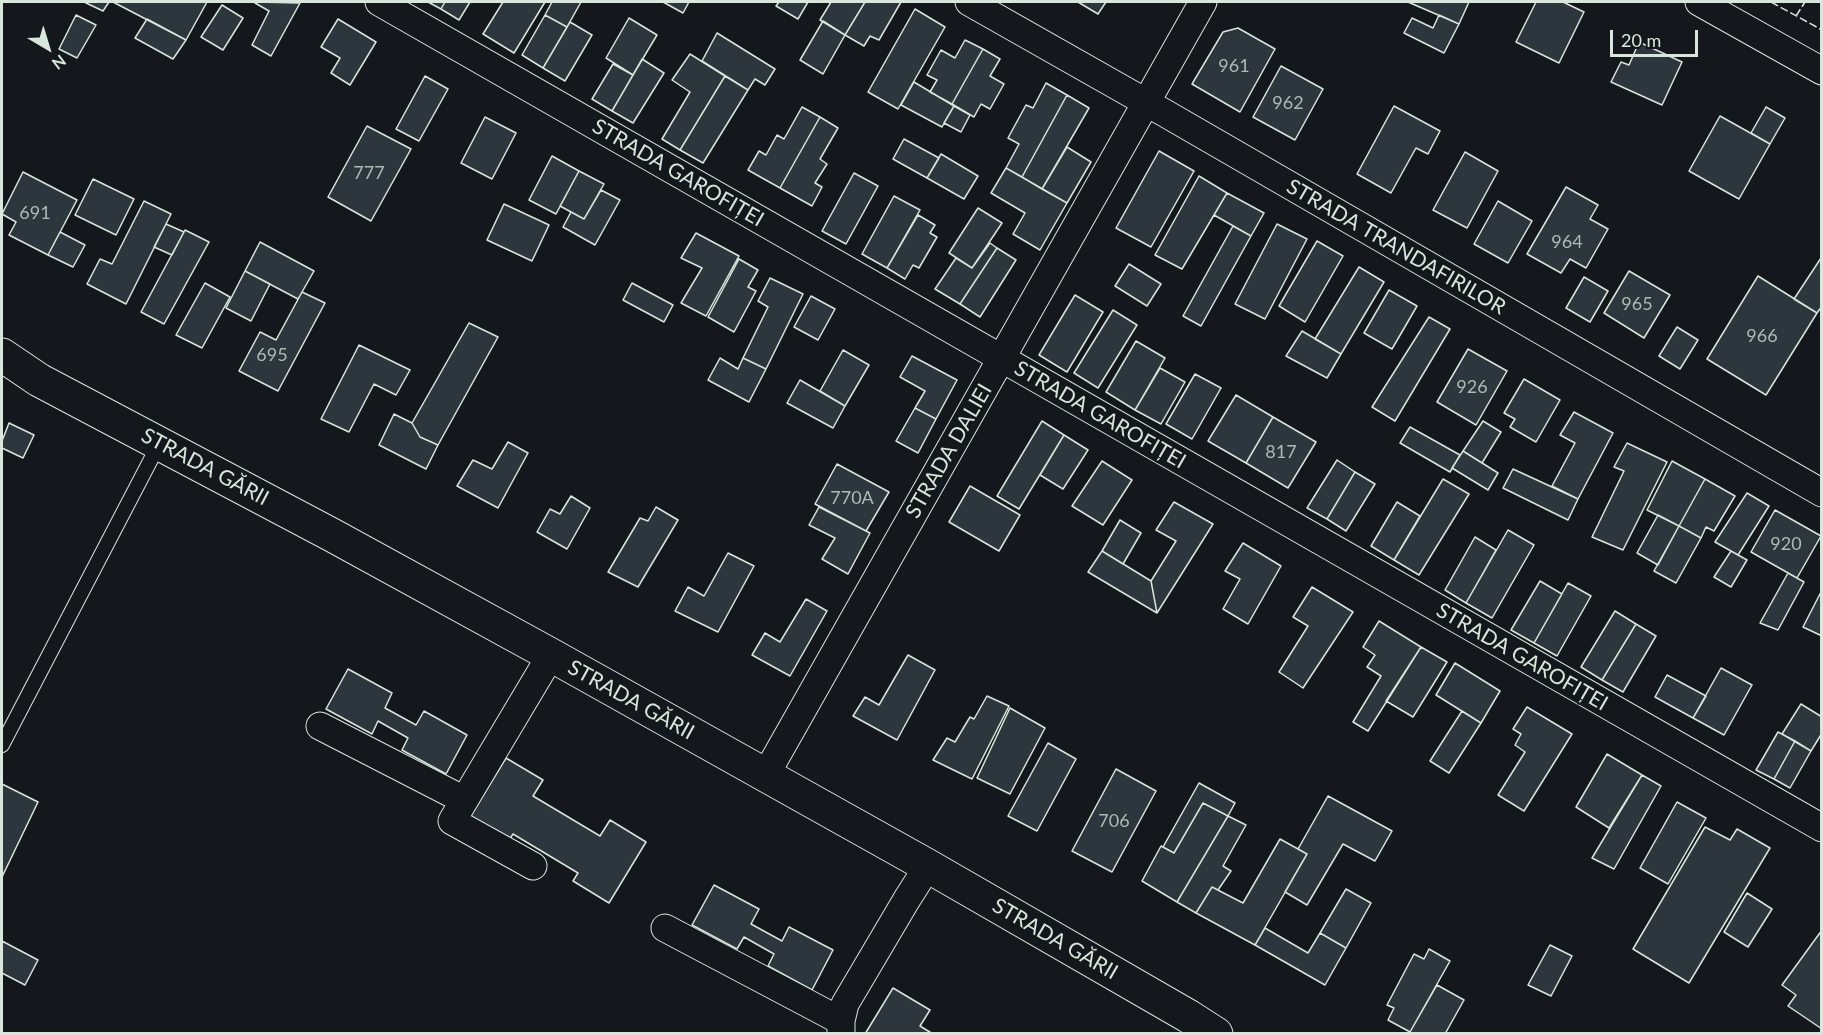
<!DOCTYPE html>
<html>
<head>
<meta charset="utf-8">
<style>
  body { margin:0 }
  #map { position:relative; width:1823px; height:1035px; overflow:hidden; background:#14181c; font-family:Lato,sans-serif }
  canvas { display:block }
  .frame { position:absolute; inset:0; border:3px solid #d8e6dc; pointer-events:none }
  .north { position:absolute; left:18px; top:18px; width:60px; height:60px; -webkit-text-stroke:4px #14181c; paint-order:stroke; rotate:142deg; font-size:16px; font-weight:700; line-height:24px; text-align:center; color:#d8e6dc }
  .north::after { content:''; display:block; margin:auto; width:21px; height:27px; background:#d8e6dc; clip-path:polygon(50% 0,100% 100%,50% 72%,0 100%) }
  .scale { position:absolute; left:1610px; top:30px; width:88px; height:27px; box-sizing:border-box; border:3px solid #d8e6dc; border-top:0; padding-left:8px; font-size:18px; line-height:21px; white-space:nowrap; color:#d8e6dc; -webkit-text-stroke:4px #14181c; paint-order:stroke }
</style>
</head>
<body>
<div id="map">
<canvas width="1823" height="1035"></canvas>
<div class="frame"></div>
<div class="north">N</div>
<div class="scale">20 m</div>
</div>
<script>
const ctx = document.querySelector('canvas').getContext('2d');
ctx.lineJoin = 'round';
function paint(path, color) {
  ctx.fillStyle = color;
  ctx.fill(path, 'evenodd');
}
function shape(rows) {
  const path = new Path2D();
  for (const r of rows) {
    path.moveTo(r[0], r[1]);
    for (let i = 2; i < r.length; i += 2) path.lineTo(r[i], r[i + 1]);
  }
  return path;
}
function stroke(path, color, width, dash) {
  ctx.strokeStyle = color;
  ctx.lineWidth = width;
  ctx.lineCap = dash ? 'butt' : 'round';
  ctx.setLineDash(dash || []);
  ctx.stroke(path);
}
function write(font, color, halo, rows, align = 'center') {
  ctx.font = font + ' Lato,sans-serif';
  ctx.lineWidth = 4.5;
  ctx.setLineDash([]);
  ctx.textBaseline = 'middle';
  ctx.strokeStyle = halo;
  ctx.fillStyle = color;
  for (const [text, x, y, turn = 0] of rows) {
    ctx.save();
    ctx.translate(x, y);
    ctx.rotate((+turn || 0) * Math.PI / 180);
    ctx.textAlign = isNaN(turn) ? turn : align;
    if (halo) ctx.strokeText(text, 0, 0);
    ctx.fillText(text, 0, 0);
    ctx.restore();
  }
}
const building = shape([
  [84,2,109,2,103,11,84,2],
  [113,2,207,2,186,40,113,2],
  [256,2,300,3,271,56,252,45,269,11,255,3,256,2],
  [428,2,445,2,441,9,428,2],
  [445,2,470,2,459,20,441,9,445,2],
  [503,2,545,2,514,53,483,34,503,2],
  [552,2,581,2,567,27,545,15,552,2],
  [663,2,689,2,683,13,663,2],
  [779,2,808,2,798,19,776,6,779,2],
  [831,2,865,2,845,35,820,20,831,2],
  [865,2,901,2,879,40,870,36,864,46,845,35,865,2],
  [1078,2,1106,2,1098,14,1078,2],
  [1408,2,1469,2,1459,24,1408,2],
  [1536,2,1563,2,1584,12,1559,63,1516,42,1536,2],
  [222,5,243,18,223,50,201,37,222,5],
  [915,9,945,27,898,109,868,92,915,9],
  [76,15,96,25,77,58,59,49,76,15],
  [545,15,567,27,543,68,522,55,545,15],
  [1439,15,1459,24,1444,53,1404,33,1412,18,1433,28,1439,15],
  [629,18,657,35,633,75,606,58,629,18],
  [147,19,186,40,173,59,135,38,147,19],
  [338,19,376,42,350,85,331,73,340,58,321,47,338,19],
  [823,21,845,35,823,74,800,60,823,21],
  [570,22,592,35,565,81,543,68,570,22],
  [1238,28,1275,49,1240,112,1192,84,1223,32,1238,28],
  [717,33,775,69,765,85,755,79,748,90,702,61,717,33],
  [965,40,983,49,952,104,930,92,937,80,927,75,941,50,955,58,965,40],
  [1639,42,1682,62,1662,105,1611,82,1621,62,1629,65,1639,42],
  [983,49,1000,59,990,76,1004,84,990,109,981,104,974,117,952,104,983,49],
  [690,54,725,76,680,150,662,139,690,92,672,80,690,54],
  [642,59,664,73,633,123,612,111,642,59],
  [613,64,633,75,612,111,592,99,613,64],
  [1281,66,1323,89,1295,140,1253,117,1281,66],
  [425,76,448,89,419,141,396,129,425,76],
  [725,76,748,90,703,163,680,150,725,76],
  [914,82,954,106,942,127,901,105,914,82],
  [1046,83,1067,95,1022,177,1006,168,1019,144,1008,138,1026,105,1033,108,1046,83],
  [1067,95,1089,108,1042,189,1022,177,1067,95],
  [954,106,970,115,961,132,944,123,954,106],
  [1394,106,1440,131,1428,154,1416,148,1391,193,1357,174,1394,106],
  [802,107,820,117,780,188,748,170,759,151,766,155,777,135,784,139,802,107],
  [1766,107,1785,118,1770,144,1751,133,1766,107],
  [1720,116,1770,144,1739,199,1689,171,1720,116],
  [485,117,516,133,492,179,461,163,485,117],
  [820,117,838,128,820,159,827,164,815,183,822,187,812,206,780,188,820,117],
  [367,126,411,149,371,221,328,197,367,126],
  [904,139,939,158,927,178,893,159,904,139],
  [1067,147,1091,162,1067,203,1042,189,1067,147],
  [1159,151,1194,171,1151,247,1116,228,1159,151],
  [1465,152,1498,171,1467,228,1433,210,1465,152],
  [941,154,978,176,964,199,927,178,941,154],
  [552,156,579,171,556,214,529,200,552,156],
  [1006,168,1067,203,1040,250,1013,234,1025,213,991,193,1006,168],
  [579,171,604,184,584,219,560,206,579,171],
  [23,172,77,200,48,255,9,235,16,222,2,214,23,172],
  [854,173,878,186,846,244,822,231,854,173],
  [1199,176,1227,193,1182,269,1155,255,1199,176],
  [93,179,134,199,116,235,75,215,93,179],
  [1566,187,1598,205,1590,219,1608,229,1586,268,1570,259,1561,273,1527,254,1566,187],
  [601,190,620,200,595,245,563,227,571,212,584,219,601,190],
  [1227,193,1264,213,1251,236,1214,215,1227,193],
  [894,196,920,210,887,268,862,254,894,196],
  [144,201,171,214,126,304,87,284,100,259,112,264,144,201],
  [1498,201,1532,221,1508,263,1474,244,1498,201],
  [504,204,549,225,532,261,487,240,504,204],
  [978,208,1002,223,972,268,949,253,978,208],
  [918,215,935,225,930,233,937,237,919,268,913,265,905,279,887,268,918,215],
  [166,224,184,232,172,255,154,247,166,224],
  [1277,224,1307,239,1265,319,1235,304,1277,224],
  [1233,226,1251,236,1201,326,1183,316,1233,226],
  [185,230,209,242,164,324,141,312,185,230],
  [60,232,85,245,73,267,48,255,60,232],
  [696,233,739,256,706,316,681,303,702,268,681,258,696,233],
  [1317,241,1343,256,1305,322,1279,306,1317,241],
  [260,242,314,271,298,299,245,271,260,242],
  [990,243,997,248,960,304,935,289,956,258,972,268,990,243],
  [997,248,1016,260,980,317,960,304,997,248],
  [1821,258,1822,306,1817,313,1794,299,1821,258],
  [739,259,758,270,748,287,756,291,734,332,708,317,739,259],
  [1129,264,1161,284,1147,306,1115,286,1129,264],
  [1359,267,1384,282,1341,354,1315,339,1359,267],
  [245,271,270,284,251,321,226,308,245,271],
  [1629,271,1670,295,1644,338,1604,313,1629,271],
  [1758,276,1817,313,1766,395,1707,359,1758,276],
  [1584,277,1608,291,1590,322,1566,308,1584,277],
  [770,278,803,294,766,369,743,358,768,307,758,301,770,278],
  [205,283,230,297,202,348,176,335,205,283],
  [632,283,673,305,664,322,623,300,632,283],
  [1389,290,1417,306,1392,349,1364,333,1389,290],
  [302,292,325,303,278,391,239,371,260,332,276,340,302,292],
  [1075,295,1103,312,1067,372,1039,355,1075,295],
  [811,296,835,309,818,340,794,327,811,296],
  [1113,310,1137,325,1098,388,1074,373,1113,310],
  [1429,317,1450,329,1395,421,1372,407,1429,317],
  [469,323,498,337,438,445,420,437,412,423,469,323],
  [1677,327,1698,340,1680,369,1659,356,1677,327],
  [1302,331,1341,354,1327,378,1286,356,1302,331],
  [1136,341,1165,358,1135,410,1106,392,1136,341],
  [359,345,410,370,396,395,374,384,349,432,321,419,359,345],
  [1468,349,1507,371,1476,425,1437,402,1468,349],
  [843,350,869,365,845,406,820,391,843,350],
  [912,356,957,380,936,419,915,408,925,391,900,377,912,356],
  [720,358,738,369,743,358,766,369,749,402,708,380,720,358],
  [1160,368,1185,382,1161,424,1135,410,1160,368],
  [1195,374,1221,388,1192,439,1166,424,1195,374],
  [1524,379,1560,400,1536,442,1510,427,1515,419,1504,413,1524,379],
  [800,380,845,406,833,428,787,403,800,380],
  [1236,395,1273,417,1246,463,1208,441,1236,395],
  [915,408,936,419,918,453,896,441,915,408],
  [1574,412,1613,433,1578,499,1552,486,1575,443,1560,435,1574,412],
  [394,414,412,423,420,437,438,445,426,469,379,445,394,414],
  [1273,417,1316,442,1288,488,1246,463,1273,417],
  [1042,421,1064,435,1019,509,997,496,1042,421],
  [1483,421,1501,432,1482,463,1463,451,1483,421],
  [9,423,34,435,23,458,2,448,2,441,9,423],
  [1410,427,1460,455,1450,472,1400,443,1410,427],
  [1064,435,1088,450,1063,489,1040,475,1064,435],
  [508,442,528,453,498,508,457,486,473,460,492,469,508,442],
  [1627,443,1667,462,1623,550,1592,537,1624,471,1614,467,1627,443],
  [1463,451,1498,473,1488,490,1452,468,1463,451],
  [1337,460,1355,472,1327,519,1307,508,1337,460],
  [1102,461,1132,480,1103,525,1072,506,1102,461],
  [1672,461,1705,479,1679,526,1647,510,1672,461],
  [837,464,889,492,866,531,815,504,837,464],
  [1513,469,1578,499,1568,520,1503,488,1513,469],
  [1355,472,1375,484,1346,531,1327,519,1355,472],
  [1443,479,1469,494,1419,575,1394,560,1443,479],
  [1705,479,1735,496,1714,531,1706,527,1701,538,1679,526,1705,479],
  [970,486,1020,515,999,551,949,522,970,486],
  [1747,493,1769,506,1738,555,1715,542,1747,493],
  [571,496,590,508,567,549,537,532,550,509,560,514,571,496],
  [1174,502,1213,524,1157,613,1151,581,1176,541,1156,530,1174,502],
  [1397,502,1420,516,1394,560,1371,546,1397,502],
  [656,507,678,520,638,587,608,572,640,518,648,521,656,507],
  [819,507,870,533,848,574,822,559,835,538,809,525,819,507],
  [1775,510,1821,536,1797,578,1751,552,1775,510],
  [1658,515,1679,526,1658,565,1637,553,1658,515],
  [1120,520,1141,533,1123,564,1102,551,1120,520],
  [1679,526,1701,538,1676,583,1654,571,1679,526],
  [1508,530,1534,545,1492,618,1466,603,1508,530],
  [1475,537,1496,550,1466,603,1445,590,1475,537],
  [1243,543,1281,566,1248,624,1223,609,1240,579,1225,571,1243,543],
  [1102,551,1151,581,1157,613,1088,572,1102,551],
  [1731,551,1747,560,1731,587,1714,577,1731,551],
  [728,553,754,566,718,632,675,611,688,587,704,596,728,553],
  [1788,573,1804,582,1778,630,1760,623,1788,573],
  [1540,581,1562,594,1534,643,1511,630,1540,581],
  [1568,583,1591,596,1557,656,1534,643,1568,583],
  [1312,587,1353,612,1303,688,1279,672,1308,626,1293,617,1312,587],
  [1822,590,1822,636,1803,627,1822,590],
  [806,599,827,611,790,676,752,655,765,633,780,642,806,599],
  [1615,611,1636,624,1602,680,1581,667,1615,611],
  [1379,621,1421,647,1368,731,1353,722,1381,676,1367,667,1375,655,1363,647,1379,621],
  [1636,624,1656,636,1623,692,1602,680,1636,624],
  [1421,647,1447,662,1413,717,1386,701,1421,647],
  [908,655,935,670,897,740,853,716,865,697,879,705,908,655],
  [1455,663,1500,691,1481,723,1436,695,1455,663],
  [1721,668,1752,685,1724,735,1693,718,1721,668],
  [348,669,392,693,385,708,416,725,424,711,467,735,446,774,402,750,408,738,378,721,372,734,326,709,348,669],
  [1667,675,1706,696,1693,718,1655,697,1667,675],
  [987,696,1009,706,972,779,933,760,947,738,955,742,970,717,974,719,987,696],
  [1801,704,1822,717,1822,733,1811,751,1782,734,1801,704],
  [1527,707,1572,734,1524,811,1498,795,1525,752,1515,745,1521,734,1513,729,1527,707],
  [1010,708,1045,728,1010,794,977,778,1010,708],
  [1462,711,1481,723,1449,773,1430,761,1462,711],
  [1778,732,1795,741,1774,779,1756,770,1778,732],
  [1795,741,1811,751,1790,788,1774,779,1795,741],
  [1048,743,1076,759,1037,831,1008,816,1048,743],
  [1607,754,1642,775,1609,828,1576,807,1607,754],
  [506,758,543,780,533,796,600,836,610,820,646,842,609,903,573,881,578,873,513,834,507,843,468,820,506,758],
  [1116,769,1156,791,1112,872,1072,851,1116,769],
  [1642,775,1661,786,1614,869,1592,858,1642,775],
  [1199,783,1235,803,1228,816,1203,803,1174,853,1163,847,1199,783],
  [2,784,38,802,2,877,2,784],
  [1328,796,1392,831,1375,861,1343,844,1307,905,1285,892,1307,854,1298,849,1328,796],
  [1677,802,1706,818,1668,884,1640,868,1677,802],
  [1203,803,1228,816,1177,902,1142,881,1161,846,1174,853,1203,803],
  [1228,816,1246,825,1223,866,1231,871,1218,890,1212,887,1196,913,1177,902,1228,816],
  [1705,827,1730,840,1737,829,1770,848,1689,983,1633,949,1705,827],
  [1280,839,1307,854,1255,945,1196,913,1212,887,1243,903,1280,839],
  [714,885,759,909,751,924,782,941,789,927,833,950,812,990,768,966,774,954,744,937,737,949,692,925,714,885],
  [1346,889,1371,903,1346,948,1320,933,1346,889],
  [1747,893,1772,909,1748,947,1724,932,1747,893],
  [1265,928,1308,953,1320,933,1346,948,1325,985,1255,945,1265,928],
  [1822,930,1822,1029,1788,1006,1796,995,1782,985,1822,930],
  [2,941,38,960,25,985,2,973,2,941],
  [1550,945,1572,956,1551,996,1528,985,1550,945],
  [1429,949,1450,961,1410,1032,1388,1020,1394,1008,1387,1005,1414,954,1424,959,1429,949],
  [1437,985,1464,1000,1445,1034,1413,1034,1410,1032,1437,985],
  [893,988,930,1010,920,1026,933,1034,865,1034,893,988]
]);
const service = shape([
  [2,745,159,444]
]);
const minor = shape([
  [379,2,1822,828],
  [969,2,1163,112,1822,493],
  [1699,2,1822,71],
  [320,726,464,800],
  [765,776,1203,2],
  [533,866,452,821,551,655],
  [665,928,841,1021],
  [841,1034,841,1021,845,1004,907,899,928,866]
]);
const secondary = shape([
  [2,355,39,380,332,535,551,655,928,866,1188,1016,1216,1034]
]);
const fence = shape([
  [1771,2,1822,30],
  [1796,16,1805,2]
]);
const numberNames = [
  ["961",1234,66],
  ["962",1288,103],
  ["777",369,173],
  ["691",35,213],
  ["964",1567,242],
  ["965",1637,304],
  ["966",1762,336],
  ["695",272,355],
  ["926",1472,387],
  ["817",1281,452],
  ["770A",852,498],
  ["920",1786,544],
  ["706",1114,821]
];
const streetNames = [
  ["STRADA GAROFIȚEI",678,173,30],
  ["STRADA TRANDAFIRILOR",1396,247,30],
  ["STRADA GAROFIȚEI",1100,415,30],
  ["STRADA DALIEI",949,451,-60],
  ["STRADA GĂRII",205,467,28],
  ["STRADA GAROFIȚEI",1522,657,30],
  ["STRADA GĂRII",631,700,29],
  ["STRADA GĂRII",1055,939,30]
];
paint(building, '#2c363c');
stroke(building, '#d8e6dc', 1.5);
stroke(service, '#d8e6dc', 16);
stroke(minor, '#d8e6dc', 29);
stroke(secondary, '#d8e6dc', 35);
stroke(service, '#14181c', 14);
stroke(minor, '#14181c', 27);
stroke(secondary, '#14181c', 33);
stroke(fence, '#d8e6dc', 1.5, [8, 3]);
write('18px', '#adbab4', null, numberNames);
write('21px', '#d8e6dc', '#14181c', streetNames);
</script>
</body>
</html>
